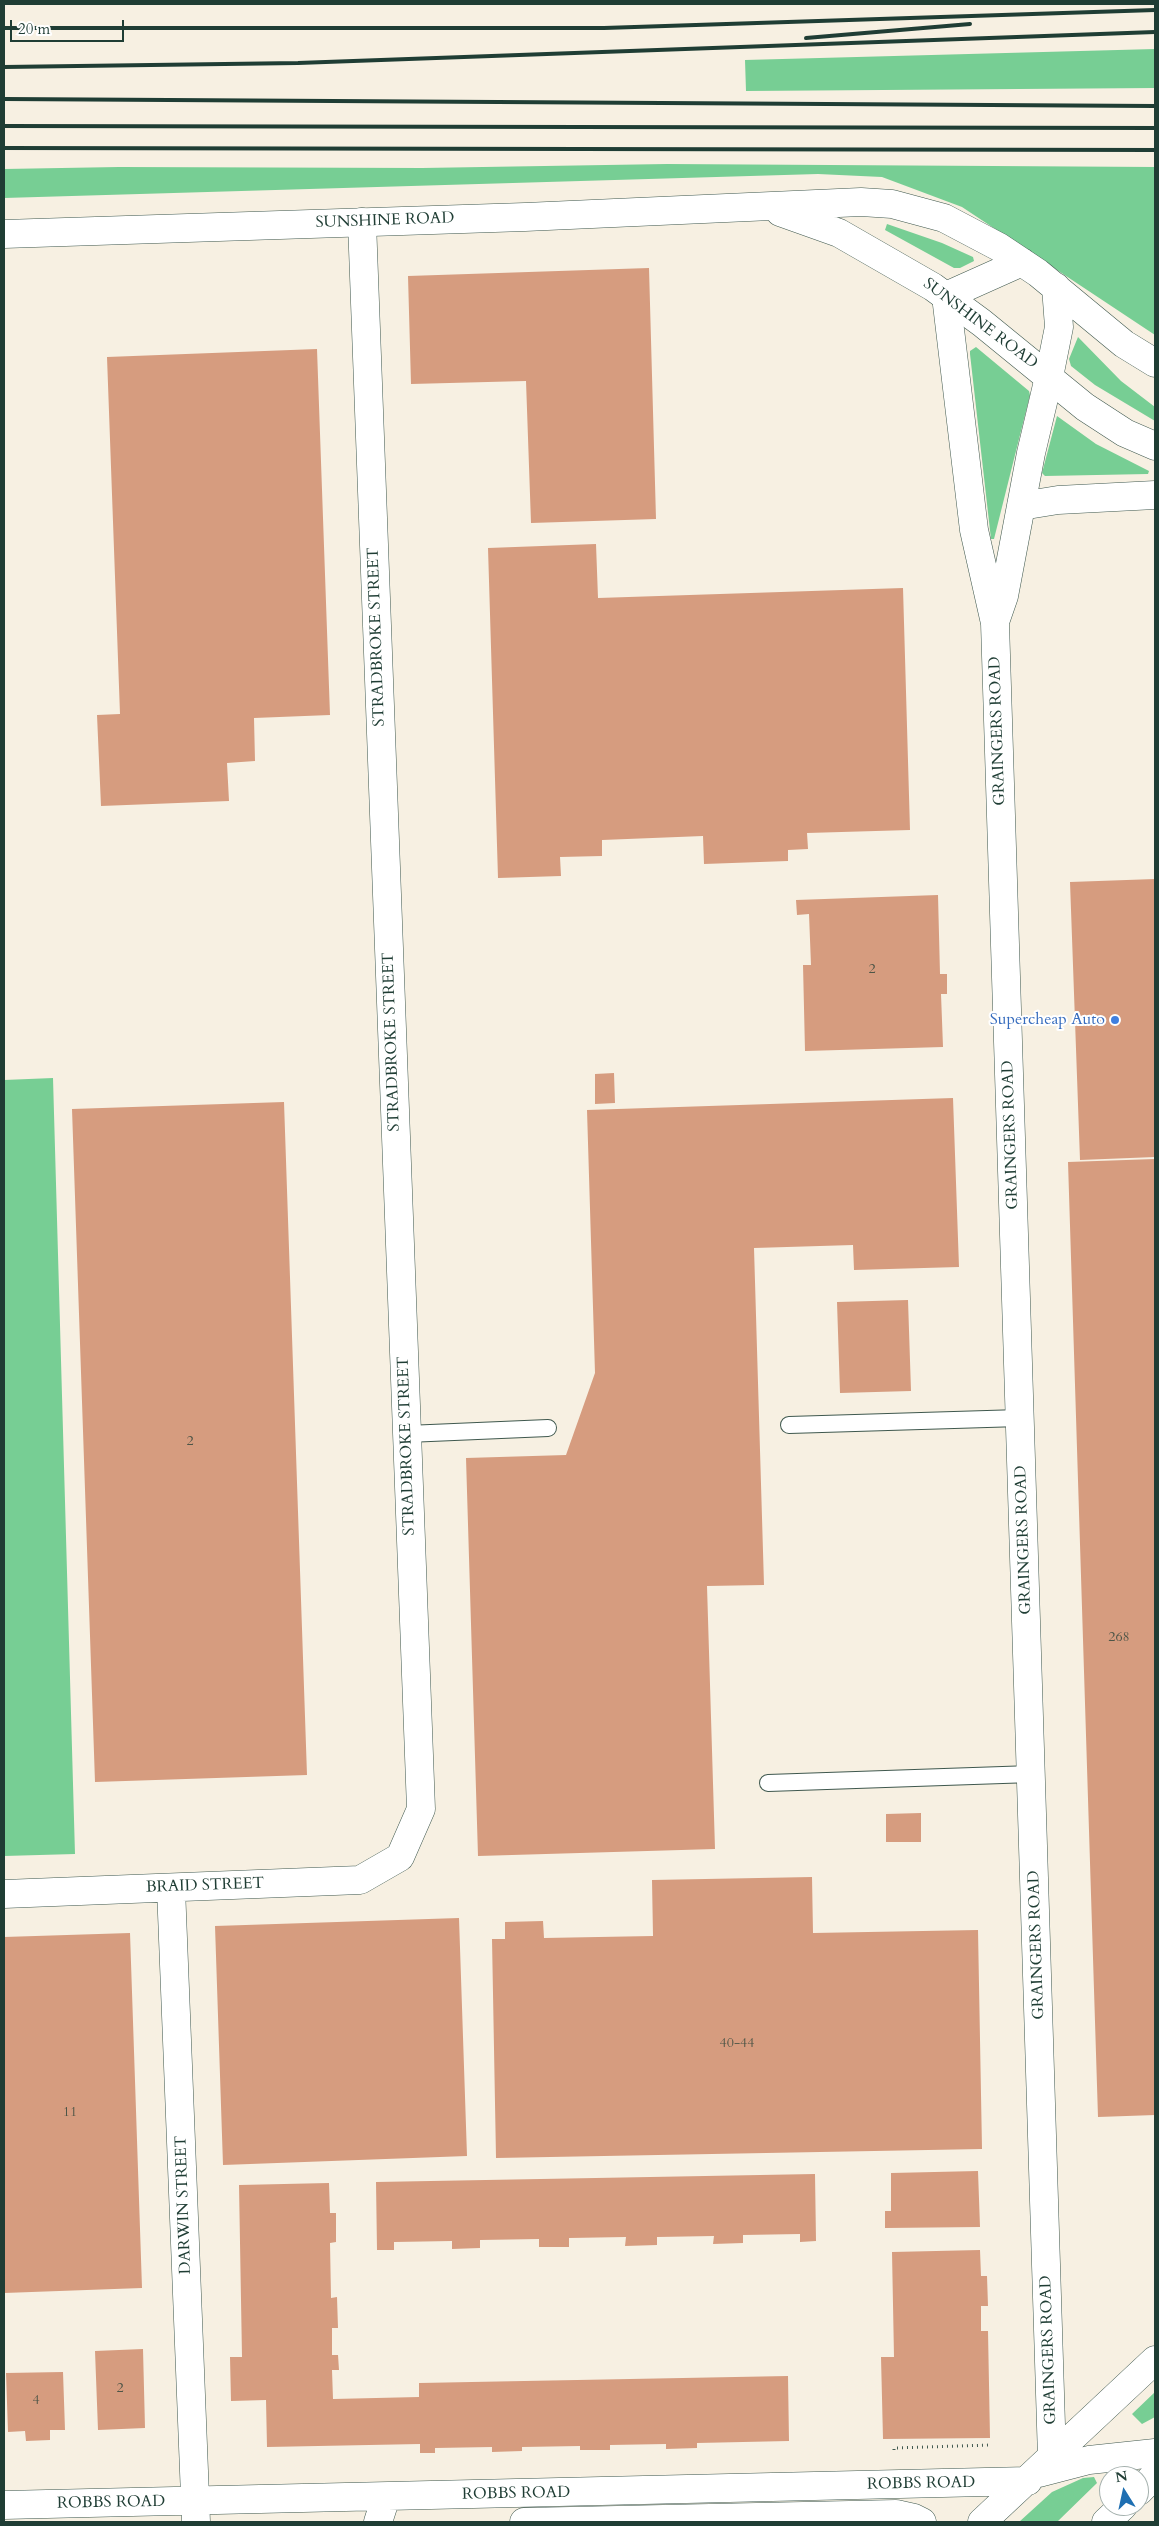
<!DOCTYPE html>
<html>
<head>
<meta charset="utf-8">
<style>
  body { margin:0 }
  #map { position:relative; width:1159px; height:2526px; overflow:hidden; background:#f7f0e2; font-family:Cardo,serif }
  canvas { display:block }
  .frame { position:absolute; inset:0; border:5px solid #1f3d34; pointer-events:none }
  .north { position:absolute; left:1099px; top:2466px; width:50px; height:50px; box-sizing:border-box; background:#fff; border:1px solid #a5b1ae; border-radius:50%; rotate:350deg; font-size:14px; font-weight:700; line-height:20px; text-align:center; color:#1f3d34 }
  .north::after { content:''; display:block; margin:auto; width:18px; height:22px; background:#1f6fb2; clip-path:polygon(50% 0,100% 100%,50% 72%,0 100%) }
  .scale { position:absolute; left:10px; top:20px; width:114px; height:22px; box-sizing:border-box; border:2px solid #1f3d34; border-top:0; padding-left:6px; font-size:15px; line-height:18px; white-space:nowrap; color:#1f3d34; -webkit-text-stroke:4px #fff; paint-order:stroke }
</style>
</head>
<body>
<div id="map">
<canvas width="1159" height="2526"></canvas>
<div class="frame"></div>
<div class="north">N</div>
<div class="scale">20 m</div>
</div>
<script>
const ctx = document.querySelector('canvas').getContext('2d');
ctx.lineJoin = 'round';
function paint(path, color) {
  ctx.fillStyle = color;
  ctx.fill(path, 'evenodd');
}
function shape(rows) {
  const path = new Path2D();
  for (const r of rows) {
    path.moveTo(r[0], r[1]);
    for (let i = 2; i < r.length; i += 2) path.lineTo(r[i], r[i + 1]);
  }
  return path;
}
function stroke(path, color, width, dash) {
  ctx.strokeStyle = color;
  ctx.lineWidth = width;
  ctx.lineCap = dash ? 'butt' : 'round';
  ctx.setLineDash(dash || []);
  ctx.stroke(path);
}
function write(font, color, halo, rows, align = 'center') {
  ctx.font = font + ' Cardo,serif';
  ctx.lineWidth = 4;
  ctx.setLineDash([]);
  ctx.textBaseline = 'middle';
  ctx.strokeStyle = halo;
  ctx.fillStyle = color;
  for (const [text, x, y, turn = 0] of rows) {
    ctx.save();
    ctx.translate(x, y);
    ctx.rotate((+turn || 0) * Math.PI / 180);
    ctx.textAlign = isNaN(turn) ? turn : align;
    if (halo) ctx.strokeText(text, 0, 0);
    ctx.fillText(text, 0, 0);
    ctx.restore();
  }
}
const green = shape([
  [1155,49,1155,88,746,91,745,60],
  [667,164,1155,167,1155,335,962,207,882,177,818,174,4,198,4,169,119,167,422,168],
  [887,224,942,243,973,257,974,261,960,268,954,268,885,230],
  [1078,337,1121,381,1155,407,1155,421,1095,385,1071,366,1069,359],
  [976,347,1029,391,1030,395,994,539,991,539,970,354,970,351],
  [1057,416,1096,444,1149,471,1148,474,1045,476,1042,473],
  [53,1078,75,1854,4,1856,4,1080],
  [1155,2392,1155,2417,1142,2424,1132,2414],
  [1094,2477,1097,2483,1057,2522,1019,2522,1052,2492,1083,2478]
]);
const building = shape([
  [649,268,656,519,531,523,526,381,411,384,408,276],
  [317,349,330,715,254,718,255,761,227,763,229,801,101,806,97,715,120,714,107,357],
  [596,544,598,598,903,588,910,830,807,833,808,849,788,850,788,861,704,864,703,836,602,840,602,856,560,857,561,876,498,878,488,548],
  [1155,879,1155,1157,1080,1160,1070,882],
  [938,895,940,974,947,974,947,994,941,994,943,1047,805,1051,803,965,811,965,809,914,797,915,796,900],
  [614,1073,615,1103,595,1104,595,1074],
  [953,1098,959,1267,854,1270,853,1245,754,1248,764,1585,707,1586,715,1849,478,1856,466,1458,566,1455,595,1373,587,1110],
  [284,1102,307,1775,95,1782,72,1109],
  [1155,1159,1155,2115,1098,2117,1068,1162],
  [908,1300,911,1391,840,1393,837,1302],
  [921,1813,921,1842,886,1842,886,1814],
  [812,1877,813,1933,978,1930,982,2149,496,2158,492,1939,505,1939,505,1922,543,1921,544,1938,653,1936,652,1880],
  [459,1918,467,2156,223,2165,215,1926],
  [130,1933,142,2288,4,2293,4,1937],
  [978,2171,980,2227,885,2228,885,2211,891,2211,891,2173],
  [815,2174,816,2241,800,2242,800,2234,743,2235,743,2243,713,2244,714,2236,657,2237,657,2245,625,2246,626,2237,569,2238,569,2247,539,2247,539,2239,480,2240,480,2248,452,2249,452,2241,394,2242,394,2250,377,2250,376,2182],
  [329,2183,330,2213,336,2213,336,2242,330,2243,331,2298,337,2297,338,2328,332,2328,332,2355,338,2355,339,2370,332,2370,333,2399,419,2397,419,2383,788,2376,789,2441,697,2443,697,2448,666,2449,666,2444,610,2445,610,2450,580,2450,580,2446,522,2447,522,2451,492,2452,492,2447,435,2448,435,2453,420,2453,420,2444,267,2447,266,2400,231,2401,230,2357,242,2357,239,2185],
  [980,2250,981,2276,987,2276,988,2306,981,2306,981,2331,988,2331,990,2438,883,2439,881,2357,894,2357,892,2252],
  [143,2349,145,2428,98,2430,95,2351],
  [63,2372,65,2430,50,2430,50,2440,26,2441,25,2431,8,2432,6,2373]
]);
const path = shape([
  [894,2450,894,2448,991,2445]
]);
const service = shape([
  [789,1425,1020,1418],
  [407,1434,548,1428],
  [768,1783,1032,1774]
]);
const minor = shape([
  [946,296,974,530,995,623,1052,2457],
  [1021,506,1058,500,1155,495],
  [995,622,1004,596,1031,453,1049,377],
  [171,1888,196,2522],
  [4,1894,360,1880,400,1857,421,1809,362,222],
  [1039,2473,1089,2460,1155,2453],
  [4,2505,1028,2481],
  [378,2522,386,2497],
  [524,2522,896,2514,914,2518,922,2522],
  [982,2522,1155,2360]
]);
const primary = shape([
  [780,212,839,233,933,287,982,323,1085,407,1125,433,1155,446],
  [4,234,525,217,861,202,892,204,944,218,999,247,1038,273,1124,344,1155,363],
  [946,296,1022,262],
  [1049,377,1059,327,1056,287]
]);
const trunk = shape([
  [1139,2491,1155,2475],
  [1106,2522,1123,2506]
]);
const rail = shape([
  [4,28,604,28,1155,10],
  [806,38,970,24],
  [4,67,298,63,1155,32],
  [4,99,1155,106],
  [4,126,1155,128],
  [4,148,1155,150]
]);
const markers = [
  [1115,1020,5,"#3f7fe0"]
];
const numberNames = [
  ["2",872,970],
  ["2",190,1442],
  ["268",1119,1638],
  ["40-44",737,2044],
  ["11",70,2113],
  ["2",120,2389],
  ["4",36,2401]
];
const streetNames = [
  ["SUNSHINE ROAD",385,221,-2],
  ["SUNSHINE ROAD",980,324,37],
  ["STRADBROKE STREET",377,637,-92],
  ["GRAINGERS ROAD",998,731,-92],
  ["STRADBROKE STREET",392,1042,-92],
  ["GRAINGERS ROAD",1011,1135,-92],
  ["STRADBROKE STREET",407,1446,-92],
  ["GRAINGERS ROAD",1024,1540,-92],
  ["BRAID STREET",205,1886,-2],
  ["GRAINGERS ROAD",1037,1945,-92],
  ["DARWIN STREET",184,2205,-92],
  ["GRAINGERS ROAD",1049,2350,-92],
  ["ROBBS ROAD",921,2484,-1],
  ["ROBBS ROAD",516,2494,-1],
  ["ROBBS ROAD",111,2503,-1]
];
const shopNames = [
  ["Supercheap Auto",1105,1020]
];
paint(green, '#77ce94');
paint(building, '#d69c7f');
stroke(service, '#3f584e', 18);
stroke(minor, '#3f584e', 29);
stroke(primary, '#3f584e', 29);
stroke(trunk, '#3f584e', 29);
stroke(path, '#3f584e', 3, [1, 4]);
stroke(service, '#fff', 16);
stroke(minor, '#fff', 28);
stroke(primary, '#fff', 28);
stroke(trunk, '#fff', 28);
stroke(rail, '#1f3d34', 4);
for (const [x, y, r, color] of markers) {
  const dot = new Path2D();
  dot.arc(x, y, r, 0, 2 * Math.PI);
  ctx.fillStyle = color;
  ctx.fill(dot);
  stroke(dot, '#fff', 2);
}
write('14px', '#4d5547', null, numberNames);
write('16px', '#1f3d34', '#fff', streetNames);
write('16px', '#366cbe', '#fff', shopNames, 'right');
</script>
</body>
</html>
